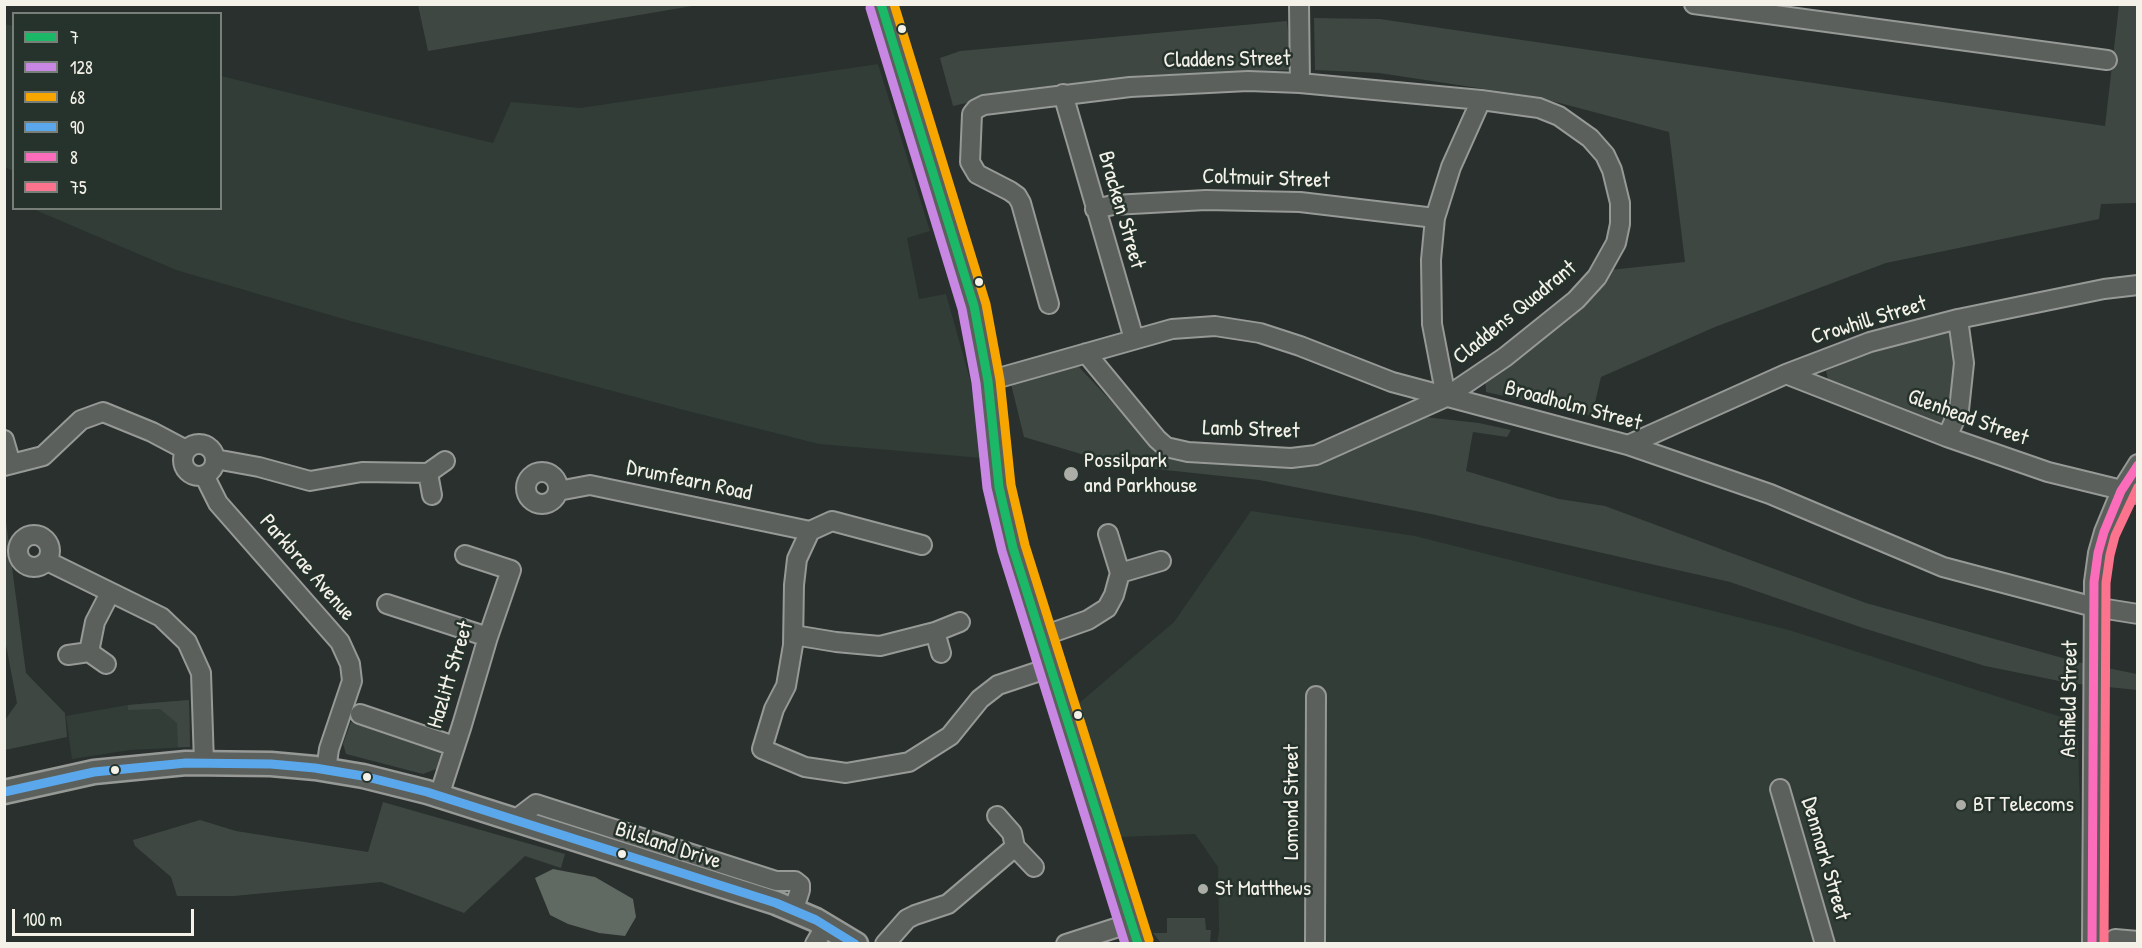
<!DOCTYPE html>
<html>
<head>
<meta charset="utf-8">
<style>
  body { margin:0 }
  #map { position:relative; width:2142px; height:948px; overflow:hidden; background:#29302d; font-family:"Patrick Hand",sans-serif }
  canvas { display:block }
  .frame { position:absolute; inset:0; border:6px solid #f4f1e8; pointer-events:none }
  .legend { position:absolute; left:12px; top:12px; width:210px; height:198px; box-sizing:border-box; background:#26332d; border:2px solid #787f78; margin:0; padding:8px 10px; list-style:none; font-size:18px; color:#f4f1e8 }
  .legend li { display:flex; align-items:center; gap:12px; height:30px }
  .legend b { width:30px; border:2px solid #787f78 }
  .scale { position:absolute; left:12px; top:909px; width:182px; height:27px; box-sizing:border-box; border:3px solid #f4f1e8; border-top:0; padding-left:8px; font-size:18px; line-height:21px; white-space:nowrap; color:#f4f1e8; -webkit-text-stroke:4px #26332d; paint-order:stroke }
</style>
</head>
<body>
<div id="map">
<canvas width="2142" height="948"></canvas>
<div class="frame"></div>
<ul class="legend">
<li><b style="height:8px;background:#1ab867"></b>7</li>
<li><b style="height:8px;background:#c787e3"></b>128</li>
<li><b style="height:8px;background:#f7a600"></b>68</li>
<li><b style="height:8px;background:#5aa8eb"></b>90</li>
<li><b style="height:8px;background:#fb6dba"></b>8</li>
<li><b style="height:8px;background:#fc738d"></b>75</li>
</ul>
<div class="scale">100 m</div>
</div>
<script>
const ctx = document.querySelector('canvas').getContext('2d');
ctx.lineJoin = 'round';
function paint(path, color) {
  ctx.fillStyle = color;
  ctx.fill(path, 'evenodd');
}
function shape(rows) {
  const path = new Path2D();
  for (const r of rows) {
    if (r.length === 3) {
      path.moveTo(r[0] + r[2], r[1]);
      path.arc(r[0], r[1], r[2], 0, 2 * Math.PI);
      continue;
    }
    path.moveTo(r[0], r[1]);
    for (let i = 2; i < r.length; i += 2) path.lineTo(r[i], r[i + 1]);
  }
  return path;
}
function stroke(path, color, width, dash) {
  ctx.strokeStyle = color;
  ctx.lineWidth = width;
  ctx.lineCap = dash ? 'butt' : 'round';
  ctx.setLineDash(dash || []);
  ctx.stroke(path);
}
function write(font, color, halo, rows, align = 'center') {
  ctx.font = font + ' "Patrick Hand",sans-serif';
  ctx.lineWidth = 5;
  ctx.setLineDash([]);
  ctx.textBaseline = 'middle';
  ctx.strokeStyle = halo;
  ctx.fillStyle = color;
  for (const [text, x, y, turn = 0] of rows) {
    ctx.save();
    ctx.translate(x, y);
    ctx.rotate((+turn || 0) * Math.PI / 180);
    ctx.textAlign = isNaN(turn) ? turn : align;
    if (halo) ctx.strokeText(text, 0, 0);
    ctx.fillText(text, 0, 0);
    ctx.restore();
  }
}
const built = shape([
  [5,24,13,26,13,171,5,167],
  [878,64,930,231,907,238,919,299,946,294,971,383,982,458,819,444,680,409,347,320,176,270,33,209,220,208,221,76,493,143,511,102,580,108],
  [1251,511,1415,536,1789,630,2077,722,2085,943,1217,943,1219,931,1218,867,1195,834,1121,837,1077,705,1174,622],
  [189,700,190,747,130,750,72,759,66,716,127,705]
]);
const green = shape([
  [418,5,418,4,698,5,428,51],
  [2119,5,2137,5,2137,203,2101,204,2099,219,1886,263,1715,327,1601,377,1592,416,1486,392,1485,375,1610,270,1685,262,1669,132,1537,97,1379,73,1315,70,1314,18,1380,19,2105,126],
  [1287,21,1292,70,1144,75,1032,88,953,106,940,58,960,51],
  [1955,329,1961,361,1947,429,1829,384,1826,371,1873,351,1928,333],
  [1078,366,1164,457,1297,466,1350,452,1425,417,1479,423,1511,430,1507,437,1473,432,1466,471,1559,499,1605,506,1866,603,2077,662,2137,674,2137,690,2069,683,1985,666,1863,628,1730,582,1431,514,1259,480,1118,465,1024,437,1011,384],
  [5,514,26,673,65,713,67,737,5,750,5,720,17,703,5,640],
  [189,700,190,747,178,747,177,723,160,709,128,710,128,705],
  [351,722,443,751,439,768,423,774,346,754,343,744],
  [383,802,565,854,561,868,525,856,464,913,381,882,234,896,177,896,171,877,135,846,133,840,200,820,236,831,368,852],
  [1167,918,1205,918,1206,930,1211,930,1210,943,1161,943,1153,933,1167,933]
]);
const water = shape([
  [553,869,595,877,633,899,636,917,625,936,599,933,568,924,550,915,535,878]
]);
const minor = shape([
  [1299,4,1300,83],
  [1694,4,2107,60],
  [1063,94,1134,339],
  [1095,209,1113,205,1206,200,1300,202,1435,218],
  [1049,304,1021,203,1017,196,1010,191,977,174,970,162,972,114,976,109,984,105,1130,87,1248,81,1300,83,1481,100,1539,108,1559,116,1590,138,1605,155,1612,170,1620,203,1620,224,1616,243,1597,277,1576,300,1505,357,1446,397,1316,455,1291,458,1188,452,1166,447,1157,439,1086,353],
  [1786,374,1947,437,2048,472,2138,494],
  [988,381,1172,329,1215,326,1260,333,1300,346,1392,382,1628,445,1770,494,1943,567,2094,607,2138,614],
  [1446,397,1432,324,1431,260,1435,218,1451,167,1481,100],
  [1947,437,1959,410,1964,363,1958,319],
  [4,440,11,464],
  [199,460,16],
  [1628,445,1786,374,1870,342,1958,319,2104,289,2138,285],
  [215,459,259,467,310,481,362,472,428,473,445,461],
  [4,466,43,456,81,420,103,412,152,432,186,450],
  [542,488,16],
  [428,473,432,495],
  [204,475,218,503,340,642,350,664,352,681,329,749,326,770],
  [558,491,590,485,810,531,832,521,922,545],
  [810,531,797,559,794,585,793,645,786,686,774,709,762,749,805,767,846,773,909,762,950,736,980,699,998,685,1049,668],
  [34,551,16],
  [47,561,161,617,187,642,201,673,204,763],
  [1120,573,1161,561],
  [387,604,488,637],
  [935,632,941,653],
  [794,635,836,642,880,646,935,632,960,622],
  [1040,637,1088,620,1107,608,1114,595,1120,573,1108,534],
  [68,655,89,652],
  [106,664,89,652,95,622,110,593],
  [360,714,454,746],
  [1780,789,1825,944],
  [439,796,462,725,488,637,511,570,465,555],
  [997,816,1012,833,1015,847,1034,867],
  [515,820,536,804,776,881,795,881,800,885,800,890,794,909],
  [2115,939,2138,941],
  [815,944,826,925],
  [885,944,907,919,915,915,948,904,1015,847],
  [1066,944,1131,923],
  [1315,944,1316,696],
  [2092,944,2094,582,2098,553,2104,532,2121,491,2138,464]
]);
const major = shape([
  [881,4,974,306,988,381,999,487,1013,548,1040,637,1138,944],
  [4,792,94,772,186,763,271,764,315,768,363,776,427,792,776,903,816,920,856,944]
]);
const bus1 = shape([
  [881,4,974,306,988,381,999,487,1013,548,1138,944]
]);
const bus2 = shape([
  [870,8,962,309,976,383,987,488,1002,551,1125,944]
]);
const bus3 = shape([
  [894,4,986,304,1000,380,1011,485,1025,545,1149,940]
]);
const bus4 = shape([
  [4,792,94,772,186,763,271,764,315,768,363,776,427,792,776,903,816,920,855,944]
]);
const bus5 = shape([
  [2092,944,2094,582,2098,553,2104,532,2121,491,2138,465]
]);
const bus6 = shape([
  [2104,944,2106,583,2110,555,2115,536,2138,487]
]);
const markers = [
  [902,29,5,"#f4f1e8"],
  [979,282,5,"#f4f1e8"],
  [1071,474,8,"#adada7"],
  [1078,715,5,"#f4f1e8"],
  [115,770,5,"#f4f1e8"],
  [367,777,5,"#f4f1e8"],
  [1961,805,6,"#adada7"],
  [622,854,5,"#f4f1e8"],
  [1203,889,6,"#adada7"]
];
const streetNames = [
  ["Claddens Street",1227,60,-1],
  ["Coltmuir Street",1266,179,2],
  ["Bracken Street",1121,210,74],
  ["Claddens Quadrant",1515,313,-39],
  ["Crowhill Street",1869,321,-17],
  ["Broadholm Street",1573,406,15],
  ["Glenhead Street",1968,418,20],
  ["Lamb Street",1251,430,2],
  ["Drumfearn Road",689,481,12],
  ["Parkbrae Avenue",307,568,49],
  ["Hazlitt Street",451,675,-73],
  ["Ashfield Street",2070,699,-89],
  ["Lomond Street",1292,802,-90],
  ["Bilsland Drive",668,846,18],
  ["Denmark Street",1825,859,74]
];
const poiNames = [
  ["Possilpark",1084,461],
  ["and Parkhouse",1084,486],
  ["BT Telecoms",1973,805],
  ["St Matthews",1215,889]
];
paint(built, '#323d37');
paint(green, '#3e4742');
paint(water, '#616963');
stroke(minor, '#969996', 22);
stroke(major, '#969996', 27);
stroke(minor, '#5c605c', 18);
stroke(major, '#5c605c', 22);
stroke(bus1, '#1ab867', 9);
stroke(bus2, '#c787e3', 9);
stroke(bus3, '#f7a600', 9);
stroke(bus4, '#5aa8eb', 9);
stroke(bus5, '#fb6dba', 9);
stroke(bus6, '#fc738d', 9);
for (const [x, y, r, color] of markers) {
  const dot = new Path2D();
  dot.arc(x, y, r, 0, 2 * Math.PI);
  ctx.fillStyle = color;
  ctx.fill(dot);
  stroke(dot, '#26332d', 2);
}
write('22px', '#f4f1e8', '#26332d', streetNames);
write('22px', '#f4f1e8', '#26332d', poiNames, 'left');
</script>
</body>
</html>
